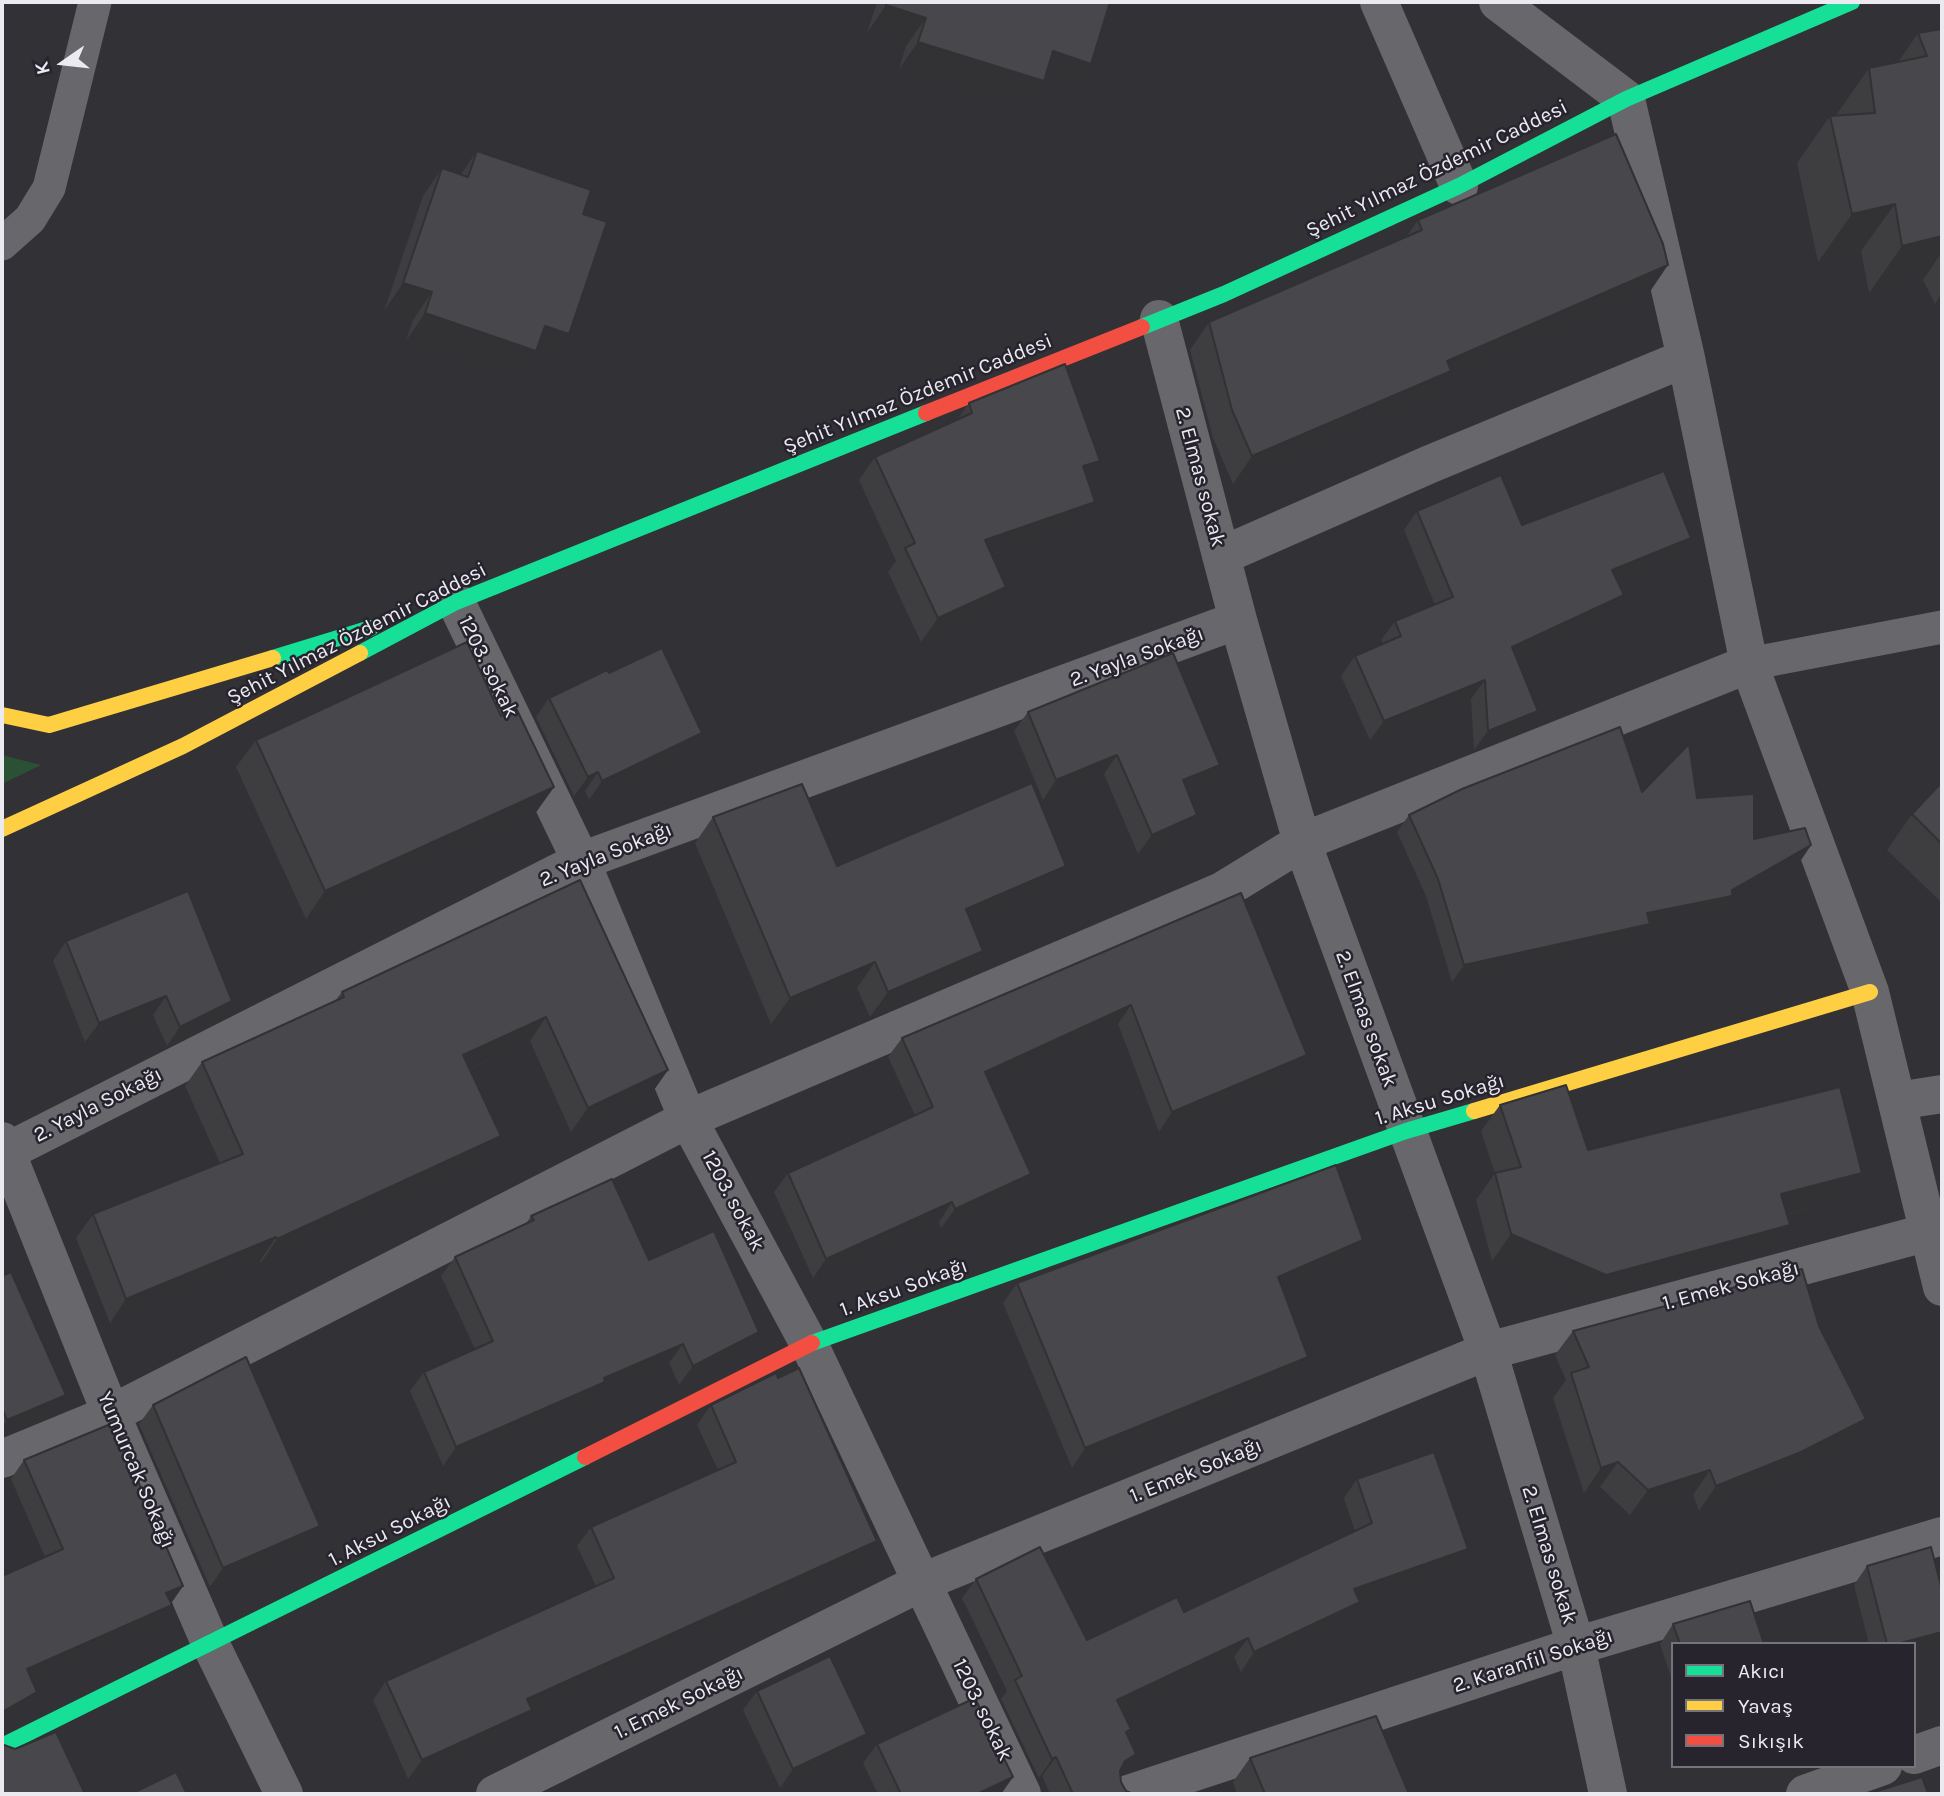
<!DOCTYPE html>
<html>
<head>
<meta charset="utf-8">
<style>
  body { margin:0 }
  #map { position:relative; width:1944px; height:1796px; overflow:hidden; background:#323136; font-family:Karla,sans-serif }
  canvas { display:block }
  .frame { position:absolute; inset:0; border:4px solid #ebeaf1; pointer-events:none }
  .legend { position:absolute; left:1671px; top:1642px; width:245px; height:126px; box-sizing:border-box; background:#27242e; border:2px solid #75737c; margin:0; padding:9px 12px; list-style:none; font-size:21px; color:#ebeaf1 }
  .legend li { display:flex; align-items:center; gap:14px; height:35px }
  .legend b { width:35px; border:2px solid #75737c }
  .north { position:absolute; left:28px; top:28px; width:70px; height:70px; -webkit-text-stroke:5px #27242e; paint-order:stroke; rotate:256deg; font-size:19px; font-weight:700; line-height:28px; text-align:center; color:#ebeaf1 }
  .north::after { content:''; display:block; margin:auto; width:24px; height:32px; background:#ebeaf1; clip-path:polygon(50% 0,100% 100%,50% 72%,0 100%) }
</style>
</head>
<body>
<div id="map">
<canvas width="1944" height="1796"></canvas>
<div class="frame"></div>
<ul class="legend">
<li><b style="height:9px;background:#16e098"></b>Akıcı</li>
<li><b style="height:9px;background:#ffcf43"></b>Yavaş</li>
<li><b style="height:9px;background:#f24e42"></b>Sıkışık</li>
</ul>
<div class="north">K</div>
</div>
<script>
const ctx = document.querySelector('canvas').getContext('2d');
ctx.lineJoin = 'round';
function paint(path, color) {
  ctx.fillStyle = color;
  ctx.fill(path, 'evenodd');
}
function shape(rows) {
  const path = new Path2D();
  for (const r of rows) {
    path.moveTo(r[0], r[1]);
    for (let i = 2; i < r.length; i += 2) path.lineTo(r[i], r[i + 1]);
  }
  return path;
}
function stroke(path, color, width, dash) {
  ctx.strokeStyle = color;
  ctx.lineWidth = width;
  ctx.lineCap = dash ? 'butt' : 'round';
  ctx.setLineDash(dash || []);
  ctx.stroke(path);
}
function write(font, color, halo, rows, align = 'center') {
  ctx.font = font + ' Karla,sans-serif';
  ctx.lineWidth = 5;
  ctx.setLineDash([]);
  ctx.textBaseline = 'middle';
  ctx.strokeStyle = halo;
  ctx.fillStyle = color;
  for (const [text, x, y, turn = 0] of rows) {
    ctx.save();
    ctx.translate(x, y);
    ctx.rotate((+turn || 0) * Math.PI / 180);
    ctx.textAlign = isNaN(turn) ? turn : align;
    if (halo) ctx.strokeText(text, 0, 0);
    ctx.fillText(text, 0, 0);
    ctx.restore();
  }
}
const green = shape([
  [2,755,41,765,2,784]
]);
const lane = shape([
  [2,244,30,219,49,188,95,2],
  [1749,664,1942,627]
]);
const street = shape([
  [1379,2,1459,186],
  [1498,2,1626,99,1686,358,1749,664,1870,992,1942,1287],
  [1159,319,1238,620,1302,842,1488,1351,1576,1646,1608,1794],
  [1221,556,1428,465,1686,358],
  [456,602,581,861,688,1119,809,1344,1022,1794],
  [1897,1101,1942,1094],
  [2,1141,111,1414,211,1645,284,1794],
  [2,1154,581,861,1238,620],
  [2,1459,111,1414,688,1119,1222,891,1302,842,1749,664],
  [1914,1755,1942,1745],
  [495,1794,920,1583,1488,1351,1929,1232],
  [1128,1794,1576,1646,1942,1536],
  [1805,1794,1883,1766]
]);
const fast = shape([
  [1142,327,1224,294,1459,186,1626,99,1852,2],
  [360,653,456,602,926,413],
  [273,658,371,628],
  [812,1343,1406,1131,1474,1111],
  [2,1746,585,1457]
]);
const slow = shape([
  [2,715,49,725,273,658],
  [2,829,183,746,360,653],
  [1474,1111,1870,992]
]);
const jam = shape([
  [926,413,1142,327],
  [585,1457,812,1343]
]);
const wall = shape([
  [877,2,1110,2,1091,64,1071,91,1043,82,1025,109,899,69,906,46,867,33],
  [1942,29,1942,301,1935,304,1923,280,1869,293,1861,251,1818,262,1797,163,1830,116,1836,115,1869,68,1898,62,1918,33],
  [477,151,583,214,569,334,549,362,532,356,516,379,406,341,413,320,384,311,423,196,442,168,461,174],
  [1418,220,1649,293,1444,381,1432,399,1233,484,1213,438,1190,350,1209,322,1406,237],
  [969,403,1100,461,1087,479,1078,525,992,555,990,611,921,642,888,572,896,561,859,480,875,457,957,420],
  [1417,511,1522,525,1691,538,1677,557,1618,581,1624,595,1610,614,1517,658,1538,711,1525,730,1474,750,1471,699,1370,740,1341,676,1355,656,1383,644,1381,640,1395,621,1435,605,1404,530],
  [609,673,702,733,688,752,589,800,585,791,574,796,536,717,549,698],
  [1028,712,1220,765,1207,784,1188,792,1184,835,1138,854,1104,774,1043,800,1014,731],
  [256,740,554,787,534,815,306,919,236,767],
  [1942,782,1942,903,1887,850,1912,814],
  [1697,798,1754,839,1811,845,1799,863,1727,903,1720,913,1647,928,1638,941,1452,982,1426,896,1397,832,1409,815],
  [713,817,837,866,1048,892,972,924,983,951,965,977,870,1017,857,988,771,1024,695,843],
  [580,880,668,1070,651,1094,571,1132,530,1041,470,1069,501,1136,484,1160,261,1263,260,1261,110,1323,76,1238,93,1214,220,1163,185,1086,202,1062,335,1001,342,992],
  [1241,893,1293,1074,1159,1132,1118,1024,990,1083,1018,1193,941,1228,939,1222,813,1278,774,1192,788,1173,915,1115,888,1057,902,1038],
  [66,941,219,1020,167,1046,153,1015,85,1042,53,961],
  [1500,1105,1588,1150,1862,1173,1843,1200,1787,1215,1790,1225,1771,1252,1587,1302,1492,1261,1476,1200,1495,1173,1481,1131],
  [531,1216,649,1260,759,1332,745,1352,679,1385,669,1363,596,1395,592,1401,443,1466,410,1391,424,1372,475,1349,441,1276,455,1257,526,1224],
  [1363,1240,1350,1260,1282,1289,1294,1377,1072,1468,1003,1303,1017,1283],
  [2,1276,52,1415,2,1435],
  [1573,1331,1849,1444,1784,1477,1699,1511,1693,1495,1630,1515,1600,1487,1584,1493,1553,1398,1566,1380,1555,1355],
  [153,1405,306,1545,210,1587,139,1424],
  [711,1405,863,1560,531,1710,518,1730,408,1779,373,1700,386,1681,596,1586,577,1546,591,1527,718,1470,697,1425],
  [24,1460,183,1586,171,1603,172,1605,158,1625,32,1680,37,1692,24,1711,2,1723,2,1576,45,1557,11,1479],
  [1357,1479,1454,1568,1360,1601,1360,1602,1347,1621,1241,1672,1234,1657,1122,1711,1131,1729,1127,1735,1136,1754,1123,1773,1120,1774,1121,1782,1126,1791,1133,1794,1050,1794,1042,1776,1039,1778,1001,1699,1007,1691,962,1598,976,1579,1087,1640,1184,1612,1355,1531,1344,1498],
  [1867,1566,1942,1590,1942,1644,1939,1648,1914,1655,1914,1644,1869,1644,1854,1585],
  [1673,1624,1764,1644,1673,1644,1673,1683,1660,1644],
  [757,1691,853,1753,780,1788,743,1710],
  [877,1744,1013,1777,1001,1794,878,1794,863,1763],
  [1250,1758,1409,1794,1237,1794,1233,1782]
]);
const shadedWall = shape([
  [886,5,926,18,906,46,867,33],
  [918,42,1053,51,1091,64,1071,91,1043,82,1025,109,899,69],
  [1895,204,1861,251,1818,262,1852,214],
  [1942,236,1942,252,1923,280,1869,293,1902,246],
  [1668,265,1649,293,1444,381,1432,399,1233,484,1252,456,1447,361],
  [403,283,432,292,413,320,384,311],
  [1942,293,1942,301,1935,304],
  [425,313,545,326,569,334,549,362,532,356,516,379,406,341],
  [1100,461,1083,484,1083,466],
  [1095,502,1078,525,968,563,985,540],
  [1691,538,1677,557,1599,589,1612,570],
  [1006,587,990,611,921,642,938,618],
  [1624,595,1610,614,1499,667,1512,647],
  [1485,680,1471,699,1370,740,1384,721],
  [1538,711,1525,730,1474,750,1488,731],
  [702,733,688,752,589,800,602,781],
  [1117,755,1104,774,1043,800,1056,780],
  [1220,765,1207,784,1169,799,1183,780],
  [598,772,585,791,574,796,588,777],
  [554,787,534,815,306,919,325,891],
  [1197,815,1184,835,1138,854,1152,835],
  [1811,845,1799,863,1727,903,1720,913,1647,928,1638,941,1452,982,1464,965,1732,890],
  [1066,866,1048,892,948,934,966,909],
  [983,951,965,977,870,1017,888,992],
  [875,962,857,988,771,1024,790,998],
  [166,996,153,1015,85,1042,99,1023],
  [232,1001,219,1020,167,1046,180,1027],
  [1131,1005,1118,1024,972,1091,985,1072],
  [546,1017,530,1041,447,1079,463,1055],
  [1307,1055,1293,1074,1159,1132,1172,1112],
  [668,1070,651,1094,571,1132,588,1108],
  [501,1136,484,1160,261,1263,277,1239],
  [1862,1173,1843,1200,1762,1221,1781,1194],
  [1031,1174,1018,1193,941,1228,955,1209],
  [952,1202,939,1222,813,1278,826,1259],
  [1790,1225,1771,1252,1587,1302,1492,1261,1511,1234],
  [276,1237,260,1261,110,1323,126,1299],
  [1363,1240,1350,1260,1265,1297,1278,1277],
  [759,1332,745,1352,679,1385,693,1366],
  [683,1344,669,1363,596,1395,592,1401,443,1466,456,1447,604,1378],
  [1308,1357,1294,1377,1072,1468,1085,1448],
  [66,1395,52,1415,2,1435,2,1427,7,1420],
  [1866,1419,1849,1444,1784,1477,1699,1511,1716,1486],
  [1618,1462,1600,1487,1584,1493,1601,1468],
  [1710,1470,1693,1495,1630,1515,1648,1490],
  [320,1526,306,1545,210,1587,223,1568],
  [877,1541,863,1560,513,1718,527,1699],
  [1468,1549,1454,1568,1340,1608,1354,1589],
  [183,1586,170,1605,166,1593],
  [1360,1602,1347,1621,1241,1672,1254,1652],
  [172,1605,158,1625,13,1688,27,1669],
  [1942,1632,1942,1644,1939,1648,1914,1655,1914,1644,1897,1644],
  [1248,1638,1234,1657,1104,1720,1117,1700],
  [37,1692,24,1711,2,1723,2,1712],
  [532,1710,518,1730,408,1779,422,1760],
  [867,1734,853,1753,780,1788,793,1769],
  [1136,1754,1123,1773,1111,1780,1125,1761],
  [1056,1757,1042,1776,1039,1778,1052,1759],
  [1013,1777,1001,1794,977,1794]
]);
const building = shape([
  [887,2,1110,2,1091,64,1053,51,1044,81,918,42,926,18,886,5,887,2],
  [1942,29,1942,236,1902,246,1895,204,1852,214,1830,116,1875,113,1869,68,1927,56,1918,33,1942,29],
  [1616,134,1663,244,1668,265,1447,361,1451,371,1252,456,1232,410,1209,322,1422,230,1418,220,1616,134],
  [477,151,591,190,583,214,607,222,569,334,545,326,536,351,425,313,432,292,403,283,442,168,468,177,477,151],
  [1065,364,1100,461,1083,466,1095,502,985,540,1006,587,938,618,905,548,915,543,875,457,972,413,969,403,1065,364],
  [1664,471,1691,538,1612,570,1624,595,1512,647,1538,711,1488,731,1485,680,1384,721,1355,656,1401,636,1395,621,1453,597,1417,511,1501,475,1522,525,1664,471],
  [467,642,501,716,516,708,554,787,325,891,256,740,467,642],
  [662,648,702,733,602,781,598,772,588,777,549,698,607,670,609,673,662,648],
  [1173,653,1220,765,1183,780,1197,815,1152,835,1117,755,1056,780,1028,712,1173,653],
  [1620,727,1642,792,1689,744,1697,798,1754,794,1754,839,1805,828,1811,845,1732,890,1732,896,1647,913,1650,924,1464,965,1438,879,1409,815,1462,789,1620,727],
  [1942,782,1942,844,1912,814,1942,782],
  [1032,783,1066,866,966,909,983,951,888,992,875,962,790,998,713,817,802,784,837,866,1032,783],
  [580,880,668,1070,588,1108,546,1017,463,1055,501,1136,277,1239,276,1237,126,1299,93,1214,243,1154,202,1062,344,997,342,992,580,880],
  [188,891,232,1001,180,1027,166,996,99,1023,66,941,188,891],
  [1241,893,1307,1055,1172,1112,1131,1005,985,1072,1031,1174,955,1209,952,1202,826,1259,788,1173,933,1107,902,1038,1241,893],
  [1566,1085,1588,1150,1840,1087,1862,1173,1781,1194,1790,1225,1606,1275,1511,1234,1495,1173,1521,1167,1500,1105,1566,1085],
  [1336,1165,1363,1240,1278,1277,1308,1357,1085,1448,1017,1283,1336,1165],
  [612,1179,649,1260,714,1231,759,1332,693,1366,683,1344,604,1378,605,1382,456,1447,424,1372,493,1341,455,1257,534,1220,531,1216,612,1179],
  [1802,1269,1819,1326,1866,1419,1801,1452,1716,1486,1710,1470,1648,1490,1618,1462,1601,1468,1571,1373,1589,1367,1573,1331,1802,1269],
  [11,1272,66,1395,7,1420,2,1408,2,1276,11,1272],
  [246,1357,320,1526,223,1568,153,1405,246,1357],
  [799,1368,877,1541,527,1699,532,1710,422,1760,386,1681,614,1578,591,1527,736,1462,711,1405,776,1373,778,1378,799,1368],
  [113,1423,183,1586,166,1593,172,1605,27,1669,37,1692,2,1712,2,1576,63,1549,24,1460,113,1423],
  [1434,1452,1468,1549,1354,1589,1360,1602,1254,1652,1248,1638,1117,1700,1131,1729,1126,1732,1136,1754,1125,1761,1120,1771,1121,1782,1126,1791,1133,1794,1073,1794,1056,1757,1052,1759,1015,1680,1022,1676,976,1579,1040,1547,1087,1640,1177,1597,1184,1612,1372,1523,1357,1479,1434,1452],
  [1931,1547,1942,1590,1942,1632,1897,1644,1887,1644,1867,1566,1931,1547],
  [1750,1601,1764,1644,1680,1644,1673,1624,1750,1601],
  [830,1656,867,1734,793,1769,757,1691,830,1656],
  [975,1698,1013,1777,977,1794,901,1794,877,1744,975,1698],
  [1376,1716,1409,1794,1265,1794,1250,1758,1376,1716],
  [56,1732,85,1794,2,1794,2,1743,4,1745,15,1749,56,1732],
  [176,1772,187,1794,131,1794,176,1772],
  [1922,1777,1928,1794,1868,1794,1922,1777]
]);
const streetNames = [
  ["Şehit Yılmaz Özdemir Caddesi",1437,169,-26],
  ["Şehit Yılmaz Özdemir Caddesi",918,394,-22],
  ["2. Elmas sokak",1200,477,75],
  ["Şehit Yılmaz Özdemir Caddesi",357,634,-27],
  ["2. Yayla Sokağı",1137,657,-20],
  ["1203. sokak",488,667,64],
  ["2. Yayla Sokağı",606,855,-22],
  ["2. Elmas sokak",1366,1019,70],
  ["1. Aksu Sokağı",1440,1100,-17],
  ["2. Yayla Sokağı",98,1105,-27],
  ["1203. sokak",733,1201,62],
  ["1. Emek Sokağı",1731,1286,-15],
  ["1. Aksu Sokağı",904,1288,-20],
  ["Yumurcak Sokağı",136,1470,67],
  ["1. Emek Sokağı",1196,1471,-22],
  ["1. Aksu Sokağı",390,1531,-27],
  ["2. Elmas sokak",1549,1555,73],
  ["2. Karanfil Sokağı",1533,1661,-18],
  ["1. Emek Sokağı",679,1703,-26],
  ["1203. sokak",982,1710,64]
];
paint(green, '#2a5134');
stroke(lane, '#68676c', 33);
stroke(street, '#68676c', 38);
stroke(fast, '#16e098', 16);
stroke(slow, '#ffcf43', 16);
stroke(jam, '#f24e42', 16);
paint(wall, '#3e3d40');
paint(shadedWall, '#323234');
paint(building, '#48474b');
stroke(building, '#323234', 2);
write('21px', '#ebeaf1', '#27242e', streetNames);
</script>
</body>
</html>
